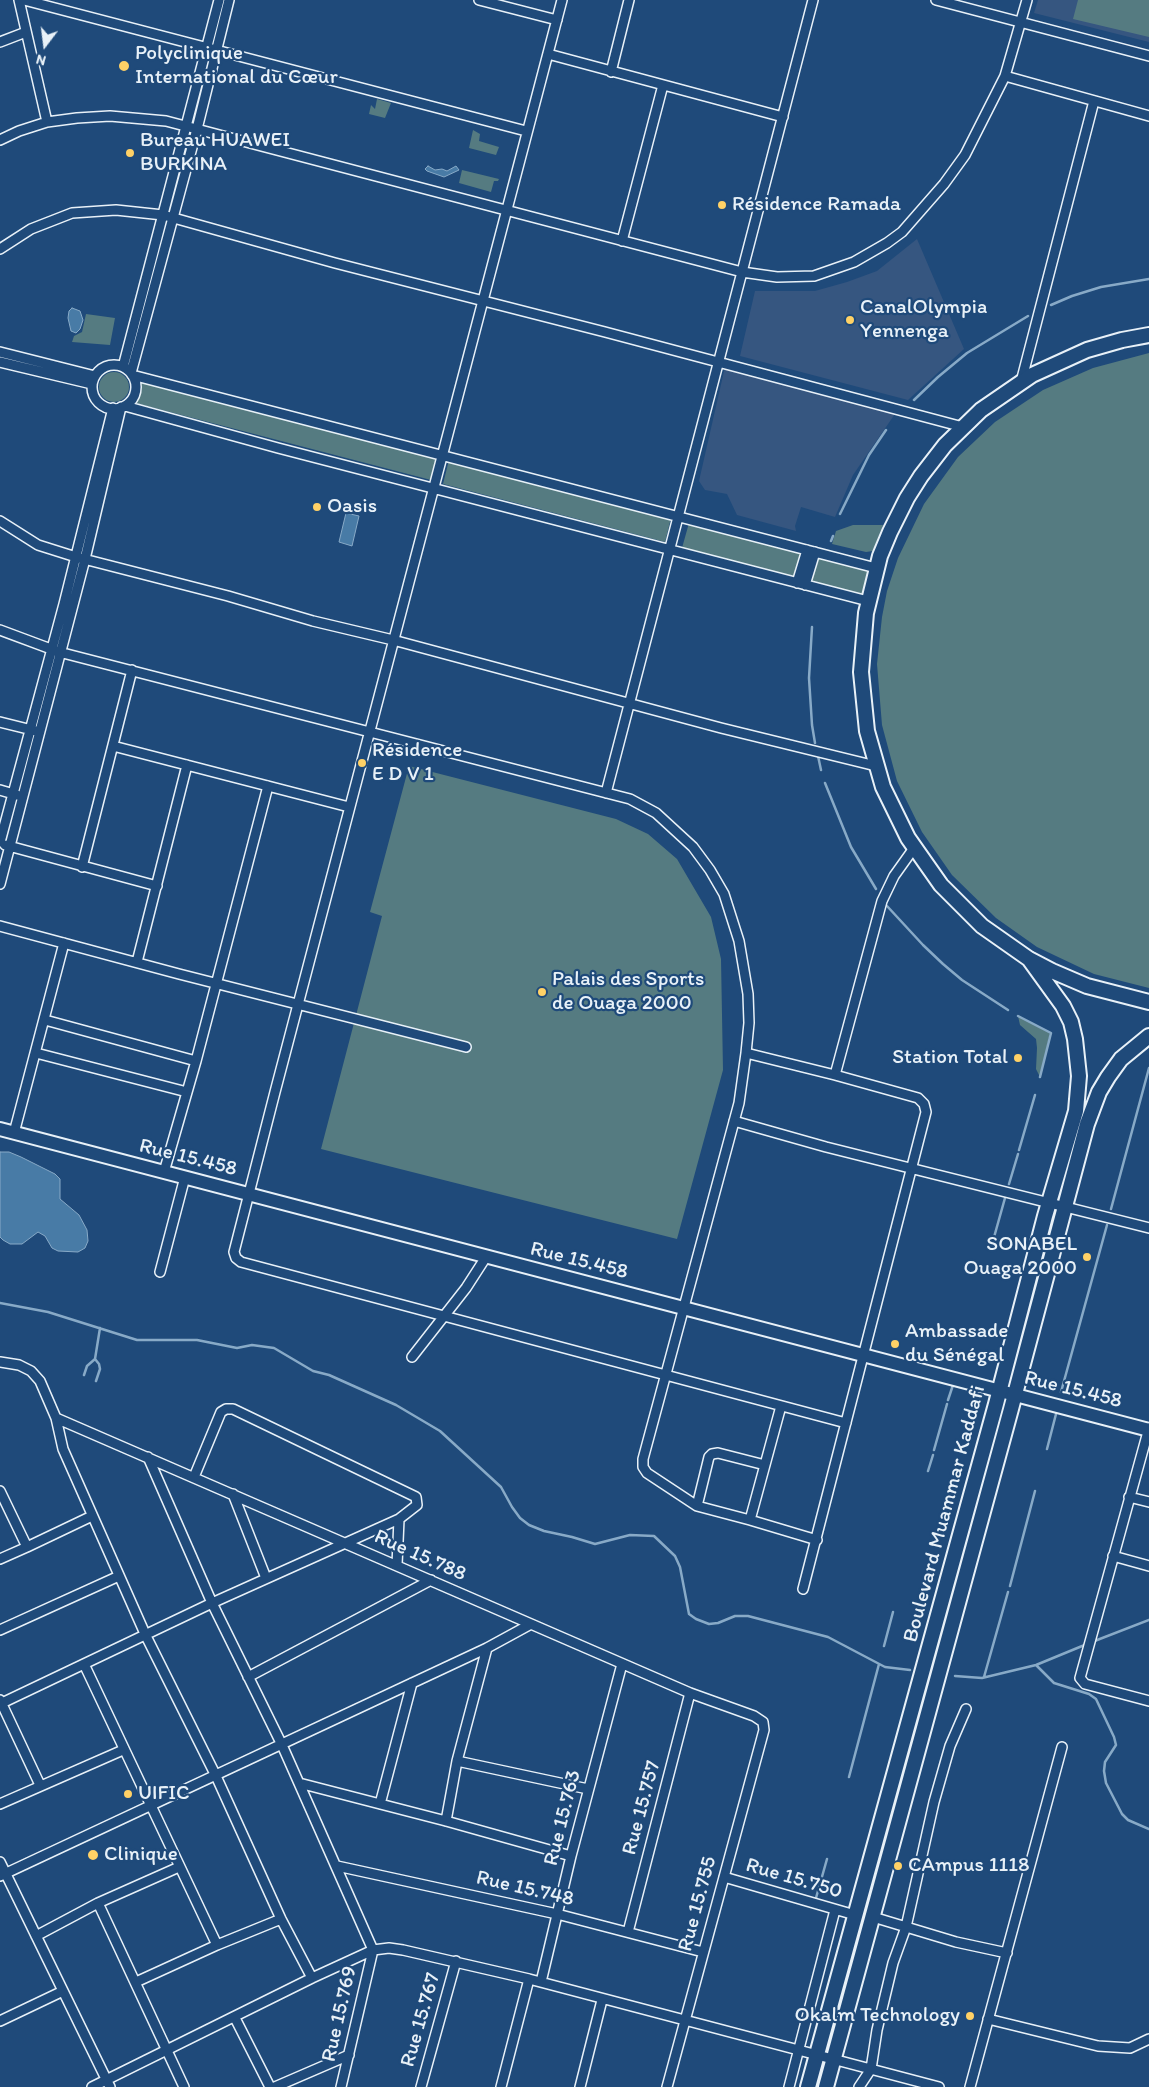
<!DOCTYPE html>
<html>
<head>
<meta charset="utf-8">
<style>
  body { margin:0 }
  #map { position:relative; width:1149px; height:2087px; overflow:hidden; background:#1f4a7a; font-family:Itim,sans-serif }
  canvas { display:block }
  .north { position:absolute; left:20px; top:20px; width:50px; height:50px; -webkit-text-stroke:4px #1f4a7a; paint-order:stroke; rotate:195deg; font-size:14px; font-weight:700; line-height:20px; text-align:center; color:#e8f1f8 }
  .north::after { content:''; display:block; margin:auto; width:18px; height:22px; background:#e8f1f8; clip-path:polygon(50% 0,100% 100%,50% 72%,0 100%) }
</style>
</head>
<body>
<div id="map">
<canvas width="1149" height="2087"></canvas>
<div class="north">N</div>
</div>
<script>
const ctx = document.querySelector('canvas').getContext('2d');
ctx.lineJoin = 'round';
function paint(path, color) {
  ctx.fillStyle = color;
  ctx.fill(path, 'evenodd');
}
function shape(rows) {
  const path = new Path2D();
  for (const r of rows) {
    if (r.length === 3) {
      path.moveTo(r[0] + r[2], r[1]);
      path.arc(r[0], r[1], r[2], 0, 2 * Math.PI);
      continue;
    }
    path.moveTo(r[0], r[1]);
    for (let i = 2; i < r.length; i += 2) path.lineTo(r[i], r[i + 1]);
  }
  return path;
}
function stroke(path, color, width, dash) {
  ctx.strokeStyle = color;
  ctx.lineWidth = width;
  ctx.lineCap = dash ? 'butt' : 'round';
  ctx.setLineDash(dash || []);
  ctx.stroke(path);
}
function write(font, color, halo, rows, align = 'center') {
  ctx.font = font + ' Itim,sans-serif';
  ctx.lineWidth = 4.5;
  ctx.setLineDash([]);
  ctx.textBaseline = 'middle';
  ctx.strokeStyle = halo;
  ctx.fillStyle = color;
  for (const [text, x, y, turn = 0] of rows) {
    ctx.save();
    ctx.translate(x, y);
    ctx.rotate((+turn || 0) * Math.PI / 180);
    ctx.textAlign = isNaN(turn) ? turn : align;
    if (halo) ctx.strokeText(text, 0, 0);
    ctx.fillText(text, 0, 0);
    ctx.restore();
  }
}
const built = shape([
  [1038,0,1149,0,1149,42,1034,13],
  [917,239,964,349,908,400,740,356,755,291,815,291,847,282,877,271],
  [725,367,897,411,853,475,835,517,801,507,795,526,796,531,737,515,727,494,705,490,699,481]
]);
const green = shape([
  [1078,0,1149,0,1149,37,1073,19],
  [377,99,391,103,385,118,369,114,371,105,375,109],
  [473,130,480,134,479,141,499,147,496,155,469,148],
  [462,170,499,179,498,181,494,181,491,192,459,183],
  [86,314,115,318,110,345,72,342,74,336,82,332],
  [1149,353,1149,988,1094,974,1037,947,996,918,952,875,922,832,897,781,882,725,877,664,882,617,887,591,898,558,924,504,958,457,995,422,1043,390,1093,368],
  [114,387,15],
  [141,379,438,456,431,480,139,404,136,403],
  [449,460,671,518,665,542,443,484],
  [689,523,802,552,796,577,682,548],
  [853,525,883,525,873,551,866,552,832,544,836,531],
  [818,555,870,569,863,595,812,581],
  [409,766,616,819,648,834,677,859,711,917,721,959,723,1070,677,1239,321,1149,382,916,370,912],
  [1018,1016,1050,1033,1040,1077,1036,1069,1037,1048,1036,1039,1020,1025]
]);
const water = shape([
  [428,166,435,170,442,169,447,171,456,166,459,170,444,177,427,171,425,169,428,166],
  [72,308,80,311,83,320,80,329,76,333,71,331,68,318,69,311,72,308],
  [346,513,359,516,352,546,339,542,346,513],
  [0,1152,9,1152,21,1157,55,1174,60,1179,60,1199,79,1215,87,1230,88,1241,85,1248,78,1252,58,1251,52,1248,45,1236,38,1232,22,1244,10,1244,3,1240,0,1237,0,1152]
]);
const stream = shape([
  [1051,305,1072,296,1101,287,1149,279],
  [914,400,938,377,967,353,1028,316],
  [840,514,869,455,886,430],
  [831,541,833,536],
  [812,627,809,678,812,725,815,743],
  [818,756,821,770],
  [825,783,851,847,876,889],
  [887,906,923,945,943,964,962,980,1008,1010],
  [1018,1016,1051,1033,1040,1077],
  [1019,1150,1035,1095],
  [1009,1184,1018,1154],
  [1111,1209,1149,1068],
  [991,1248,1005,1198],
  [0,1303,48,1312,137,1340,197,1340,237,1348,252,1345,274,1348,313,1371,329,1375,396,1405,440,1431,501,1487,512,1507,520,1518,529,1525,544,1531,572,1537,595,1544,630,1535,654,1536,675,1556,680,1567,689,1614,696,1619,709,1624,718,1623,735,1616,748,1616,828,1637,885,1667,910,1670],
  [84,1375,87,1366,95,1359],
  [96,1381,100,1369,99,1364,95,1359,100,1328],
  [1061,1392,1107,1225],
  [948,1400,953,1385],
  [1047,1449,1056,1414],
  [934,1450,947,1404],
  [928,1471,933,1455],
  [1010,1586,1035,1491],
  [1092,1642,1149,1620],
  [884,1646,893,1612],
  [1036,1665,1054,1683,1089,1694,1096,1699,1114,1737,1116,1745,1105,1762,1104,1771,1106,1783,1122,1814,1128,1820,1149,1829],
  [955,1676,982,1678,1036,1665,1087,1644],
  [984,1677,1008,1592],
  [849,1777,879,1664],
  [816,1898,827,1859]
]);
const street = shape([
  [19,0,47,122],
  [24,0,526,131],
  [479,0,557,20],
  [562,0,275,1092,234,1252,236,1258,241,1262,846,1423],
  [936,0,1149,56],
  [0,42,26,32],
  [548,54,783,117],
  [611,72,629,0],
  [1005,76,1149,116],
  [0,140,19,131,47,122,77,118,110,116,166,121,742,272,777,277,814,276,854,262,887,243,902,232,944,184,965,155,1005,76,1027,0],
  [622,241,663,85],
  [0,249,31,229,72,213,116,210,163,215,335,263,605,332,963,427],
  [0,352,95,376],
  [0,362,92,384],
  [114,387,22],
  [123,367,219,0],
  [131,373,197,129,229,0],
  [132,375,876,568],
  [1021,382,1094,101],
  [125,406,278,448,868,601],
  [0,521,38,545,76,557,228,596,313,621,393,640,721,728,876,766],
  [797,583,807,550],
  [805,585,815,552],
  [0,630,59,652,630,799,656,813,693,847,710,870,724,894,739,941,748,994,749,1023,746,1053,739,1103,643,1459,643,1467,647,1473,697,1506,750,1520,817,1540],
  [0,722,36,731],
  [113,746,349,807],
  [0,790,17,795],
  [606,793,813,0],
  [0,842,64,604,113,408],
  [5,845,157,886],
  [82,867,132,670],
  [0,884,85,559,121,407],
  [0,926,179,974,466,1047],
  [137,962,187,765],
  [45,1020,196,1061],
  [36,1053,187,1092],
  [746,1053,835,1075,918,1098,924,1104,926,1112,803,1589],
  [835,1075,882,901,894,876,914,848],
  [734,1121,826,1147,1149,1228],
  [14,1133,64,943],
  [164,1172,196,1061,268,786],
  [160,1272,185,1177],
  [412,1357,466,1288,486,1257],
  [0,1362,19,1365,31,1371,40,1381,56,1418,63,1449,146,1636,216,1776,281,1919,312,1978],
  [56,1418,690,1693,754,1716,763,1722,764,1730,667,2087],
  [1149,1428,1080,1678,1085,1684,1149,1701],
  [148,1457,212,1603,282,1745,373,1950],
  [0,1491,27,1547,0,1559],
  [233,1494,266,1578],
  [1129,1497,1149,1502],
  [697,1506,709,1457,712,1454,718,1453,765,1465],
  [750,1520,781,1406],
  [27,1547,92,1516],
  [1113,1556,1149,1566],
  [397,1565,399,1519],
  [0,1630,119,1576],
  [84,1664,217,1945],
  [248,1677,431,1580],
  [0,1700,40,1785],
  [2,1703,212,1603,399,1519,417,1505,416,1497,233,1409,226,1409,221,1412,194,1477],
  [457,1761,588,1789],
  [299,1783,446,1821,571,1856],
  [0,1804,123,1750],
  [380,1804,412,1683],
  [446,1821,457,1761,487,1648],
  [0,1862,110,2087],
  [337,1866,557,1914,703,1952],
  [0,1876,487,1648,531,1624],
  [724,1877,855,1915],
  [98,1903,184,2087],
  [873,1917,956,1942,1007,1953],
  [628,1932,690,1693],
  [36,1936,98,1903,179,1867],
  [136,1982,217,1945,281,1919],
  [541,1982,571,1856,622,1664],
  [235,2018,270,2087],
  [988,2019,1098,2046,1130,2048,1149,2039],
  [0,2021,63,1991],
  [92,2087,312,1978,373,1950,389,1948,403,1950,529,1979,939,2087],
  [275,2087,349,2055],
  [341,2087,373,1950],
  [421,2087,456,1961],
  [501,2087,529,1979],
  [580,2087,602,2000],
  [789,2087,835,1910],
  [859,2087,871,2069,877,2030,893,1963,906,1927,934,1802,950,1746,966,1709],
  [970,2087,1062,1747]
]);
const secondary = shape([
  [0,1129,1149,1430]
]);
const primary = shape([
  [1149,335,1122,340,1087,350,1032,375,981,410,945,445,921,476,907,498,890,532,880,556,866,613,861,672,867,731,883,787,908,838,941,885,982,926,1029,959,1052,971,1087,986,1149,1002],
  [808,2087,996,1404,1045,1216,1076,1111,1079,1076,1075,1039,1071,1022,1063,1006,1029,959],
  [826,2087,1011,1409,1087,1124,1099,1092,1108,1077,1121,1059,1149,1036]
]);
const markers = [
  [124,66,6,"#ffd166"],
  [130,153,5,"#ffd166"],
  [722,205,5,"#ffd166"],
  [850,320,5,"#ffd166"],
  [317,507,5,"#ffd166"],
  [362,763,5,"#ffd166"],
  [542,992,5,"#ffd166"],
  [1018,1058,5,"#ffd166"],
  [1087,1257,5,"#ffd166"],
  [895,1344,5,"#ffd166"],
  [128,1794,5,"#ffd166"],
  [93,1855,6,"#ffd166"],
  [898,1866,5,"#ffd166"],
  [970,2016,5,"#ffd166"]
];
const poiNames = [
  ["Polyclinique",135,54],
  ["International du Cœur",135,78],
  ["Bureau HUAWEI",140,141],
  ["BURKINA",140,165],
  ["Résidence Ramada",732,205],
  ["CanalOlympia",860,308],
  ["Yennenga",860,332],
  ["Oasis",327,507],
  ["Résidence",372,751],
  ["E D V 1",372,775],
  ["Palais des Sports",552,980],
  ["de Ouaga 2000",552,1004],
  ["Station Total",1008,1058,"right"],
  ["SONABEL",1077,1245,"right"],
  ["Ouaga 2000",1077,1269,"right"],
  ["Ambassade",905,1332],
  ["du Sénégal",905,1356],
  ["UIFIC",138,1794],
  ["Clinique",104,1855],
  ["CAmpus 1118",908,1866],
  ["Okalm Technology",960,2016,"right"]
];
const streetNames = [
  ["Rue 15.458",188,1158,14],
  ["Rue 15.458",579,1261,14],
  ["Rue 15.458",1073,1390,14],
  ["Boulevard Muammar Kaddafi",945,1514,-75],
  ["Rue 15.788",420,1556,24],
  ["Rue 15.757",642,1808,-75],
  ["Rue 15.763",563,1818,-76],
  ["Rue 15.750",794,1879,16],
  ["Rue 15.748",525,1889,13],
  ["Rue 15.755",698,1904,-75],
  ["Rue 15.769",340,2014,-77],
  ["Rue 15.767",421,2020,-74]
];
paint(built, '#365680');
paint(green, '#557b81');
paint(water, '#487ba6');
stroke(water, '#88aac7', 1);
stroke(stream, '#88aac7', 2.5);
stroke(street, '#e8f1f8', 12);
stroke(secondary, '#e8f1f8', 16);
stroke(primary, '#e8f1f8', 18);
stroke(street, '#1f4a7a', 9);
stroke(secondary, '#1f4a7a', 12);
stroke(primary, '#1f4a7a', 14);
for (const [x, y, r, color] of markers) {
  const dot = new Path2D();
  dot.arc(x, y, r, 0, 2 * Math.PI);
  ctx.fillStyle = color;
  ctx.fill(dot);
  stroke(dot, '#1f4a7a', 2);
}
write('21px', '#e8f1f8', '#1f4a7a', poiNames, 'left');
write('21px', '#e8f1f8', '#1f4a7a', streetNames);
</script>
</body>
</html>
